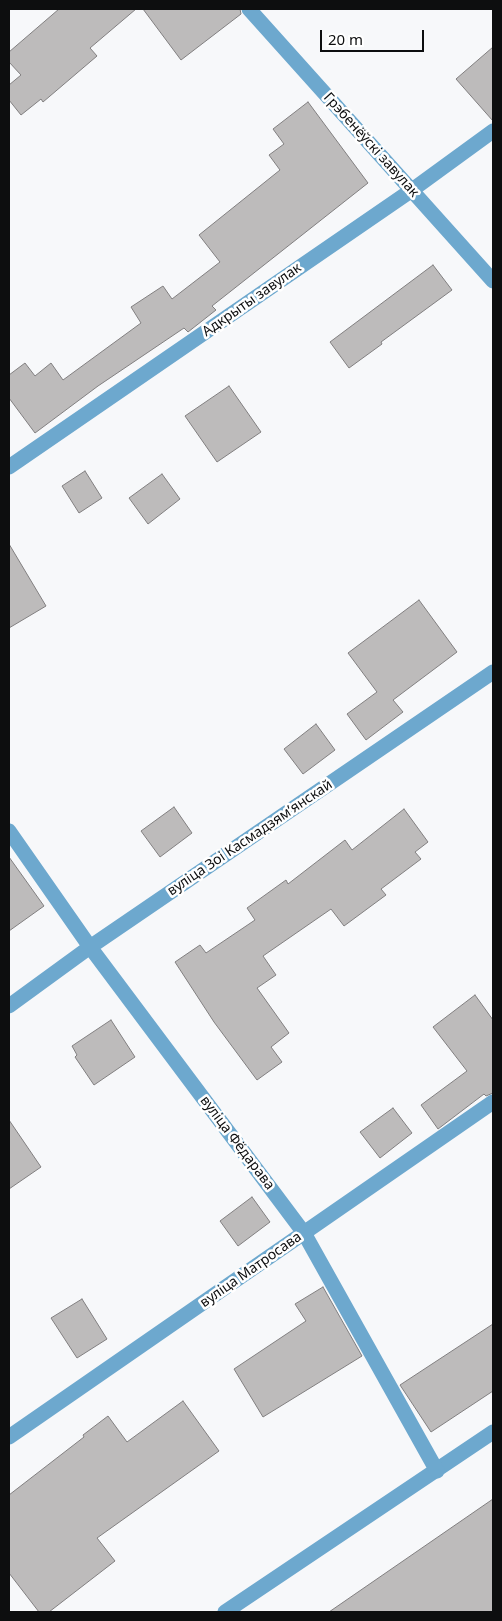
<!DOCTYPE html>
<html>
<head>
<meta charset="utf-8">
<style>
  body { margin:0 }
  #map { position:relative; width:502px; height:1621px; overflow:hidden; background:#f7f8fa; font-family:"Noto Sans",sans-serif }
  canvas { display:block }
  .frame { position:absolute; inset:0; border:10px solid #0d0e0f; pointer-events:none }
  .scale { position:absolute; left:320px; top:30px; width:104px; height:22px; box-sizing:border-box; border:2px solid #0d0e0f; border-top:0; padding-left:6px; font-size:15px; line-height:18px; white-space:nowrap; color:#0d0e0f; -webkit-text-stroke:4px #fff; paint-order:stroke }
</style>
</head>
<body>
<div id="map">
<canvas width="502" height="1621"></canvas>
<div class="frame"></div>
<div class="scale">20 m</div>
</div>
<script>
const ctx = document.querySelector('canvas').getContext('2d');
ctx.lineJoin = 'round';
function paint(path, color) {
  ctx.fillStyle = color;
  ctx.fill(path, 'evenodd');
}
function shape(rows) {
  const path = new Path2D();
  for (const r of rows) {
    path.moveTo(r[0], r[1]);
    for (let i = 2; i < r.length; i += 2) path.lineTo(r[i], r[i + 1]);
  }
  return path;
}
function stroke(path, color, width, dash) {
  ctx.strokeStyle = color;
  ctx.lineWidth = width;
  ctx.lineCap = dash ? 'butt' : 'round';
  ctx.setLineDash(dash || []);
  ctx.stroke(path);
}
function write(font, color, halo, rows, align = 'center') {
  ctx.font = font + ' "Noto Sans",sans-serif';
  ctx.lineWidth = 5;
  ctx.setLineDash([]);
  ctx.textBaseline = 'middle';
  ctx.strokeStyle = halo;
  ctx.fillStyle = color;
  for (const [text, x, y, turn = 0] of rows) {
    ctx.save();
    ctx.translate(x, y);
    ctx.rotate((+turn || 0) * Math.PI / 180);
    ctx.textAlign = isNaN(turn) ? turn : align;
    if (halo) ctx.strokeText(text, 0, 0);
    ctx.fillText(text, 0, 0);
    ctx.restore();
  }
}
const building = shape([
  [59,9,136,9,90,48,97,56,43,102,41,99,21,115,9,100,9,85,21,75,9,62,9,52,59,9],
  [143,9,240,9,241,14,181,60,143,9],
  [493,47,493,121,456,79,493,47],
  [308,102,368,183,212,306,216,310,188,332,184,328,98,386,35,433,9,398,9,375,25,363,35,376,51,363,63,380,141,323,131,307,163,286,172,299,220,262,199,235,280,170,269,155,284,144,273,129,308,102],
  [433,265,452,290,381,342,382,344,349,368,330,342,433,265],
  [229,386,261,432,217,462,185,416,229,386],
  [85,471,102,498,79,513,62,486,85,471],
  [162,474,180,499,148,524,129,498,162,474],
  [9,544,46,606,9,628,9,544],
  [419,600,457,652,393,700,403,712,366,740,347,714,377,692,348,653,419,600],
  [316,724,335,750,303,774,284,749,316,724],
  [174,807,192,833,160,857,141,831,174,807],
  [404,809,428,842,415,852,421,859,381,889,386,895,344,926,331,909,263,956,276,975,257,988,289,1033,271,1047,282,1062,257,1080,214,1022,175,962,200,945,206,953,255,920,247,908,286,880,288,884,345,840,352,850,404,809],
  [9,857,44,906,9,931,9,857],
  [475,995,493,1020,493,1093,486,1096,484,1094,438,1129,421,1105,467,1071,433,1027,475,995],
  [111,1020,135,1057,94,1085,75,1057,77,1055,72,1046,111,1020],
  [393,1108,412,1133,380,1158,360,1132,393,1108],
  [9,1120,41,1167,9,1189,9,1120],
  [252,1197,270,1222,238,1246,220,1221,252,1197],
  [323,1287,362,1356,263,1417,234,1369,306,1321,295,1304,323,1287],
  [82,1299,107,1339,77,1358,51,1318,82,1299],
  [493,1324,493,1391,431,1432,400,1385,493,1324],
  [183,1401,219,1451,97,1538,115,1561,49,1612,39,1612,9,1573,9,1495,84,1437,83,1435,108,1416,127,1442,183,1401],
  [493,1499,493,1612,329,1612,493,1499]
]);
const lane = shape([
  [225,1612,493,1432]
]);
const street = shape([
  [249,9,493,281],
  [9,467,412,190,493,131],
  [9,831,90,947,304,1233,437,1471],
  [9,1006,90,947,493,672],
  [9,1437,493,1102]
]);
const streetNames = [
  ["Грэбенёўскі завулак",371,145,48],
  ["Адкрыты завулак",252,300,-35],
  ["вуліца Зоі Касмадзямʼянскай",250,838,-34],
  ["вуліца Фёдарава",237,1143,53],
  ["вуліца Матросава",251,1270,-35]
];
paint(building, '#bdbbbb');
stroke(building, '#817f80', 1);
stroke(lane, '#6da8ce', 15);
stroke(street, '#6da8ce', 15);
write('14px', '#0d0e0f', '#fff', streetNames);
</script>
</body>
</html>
